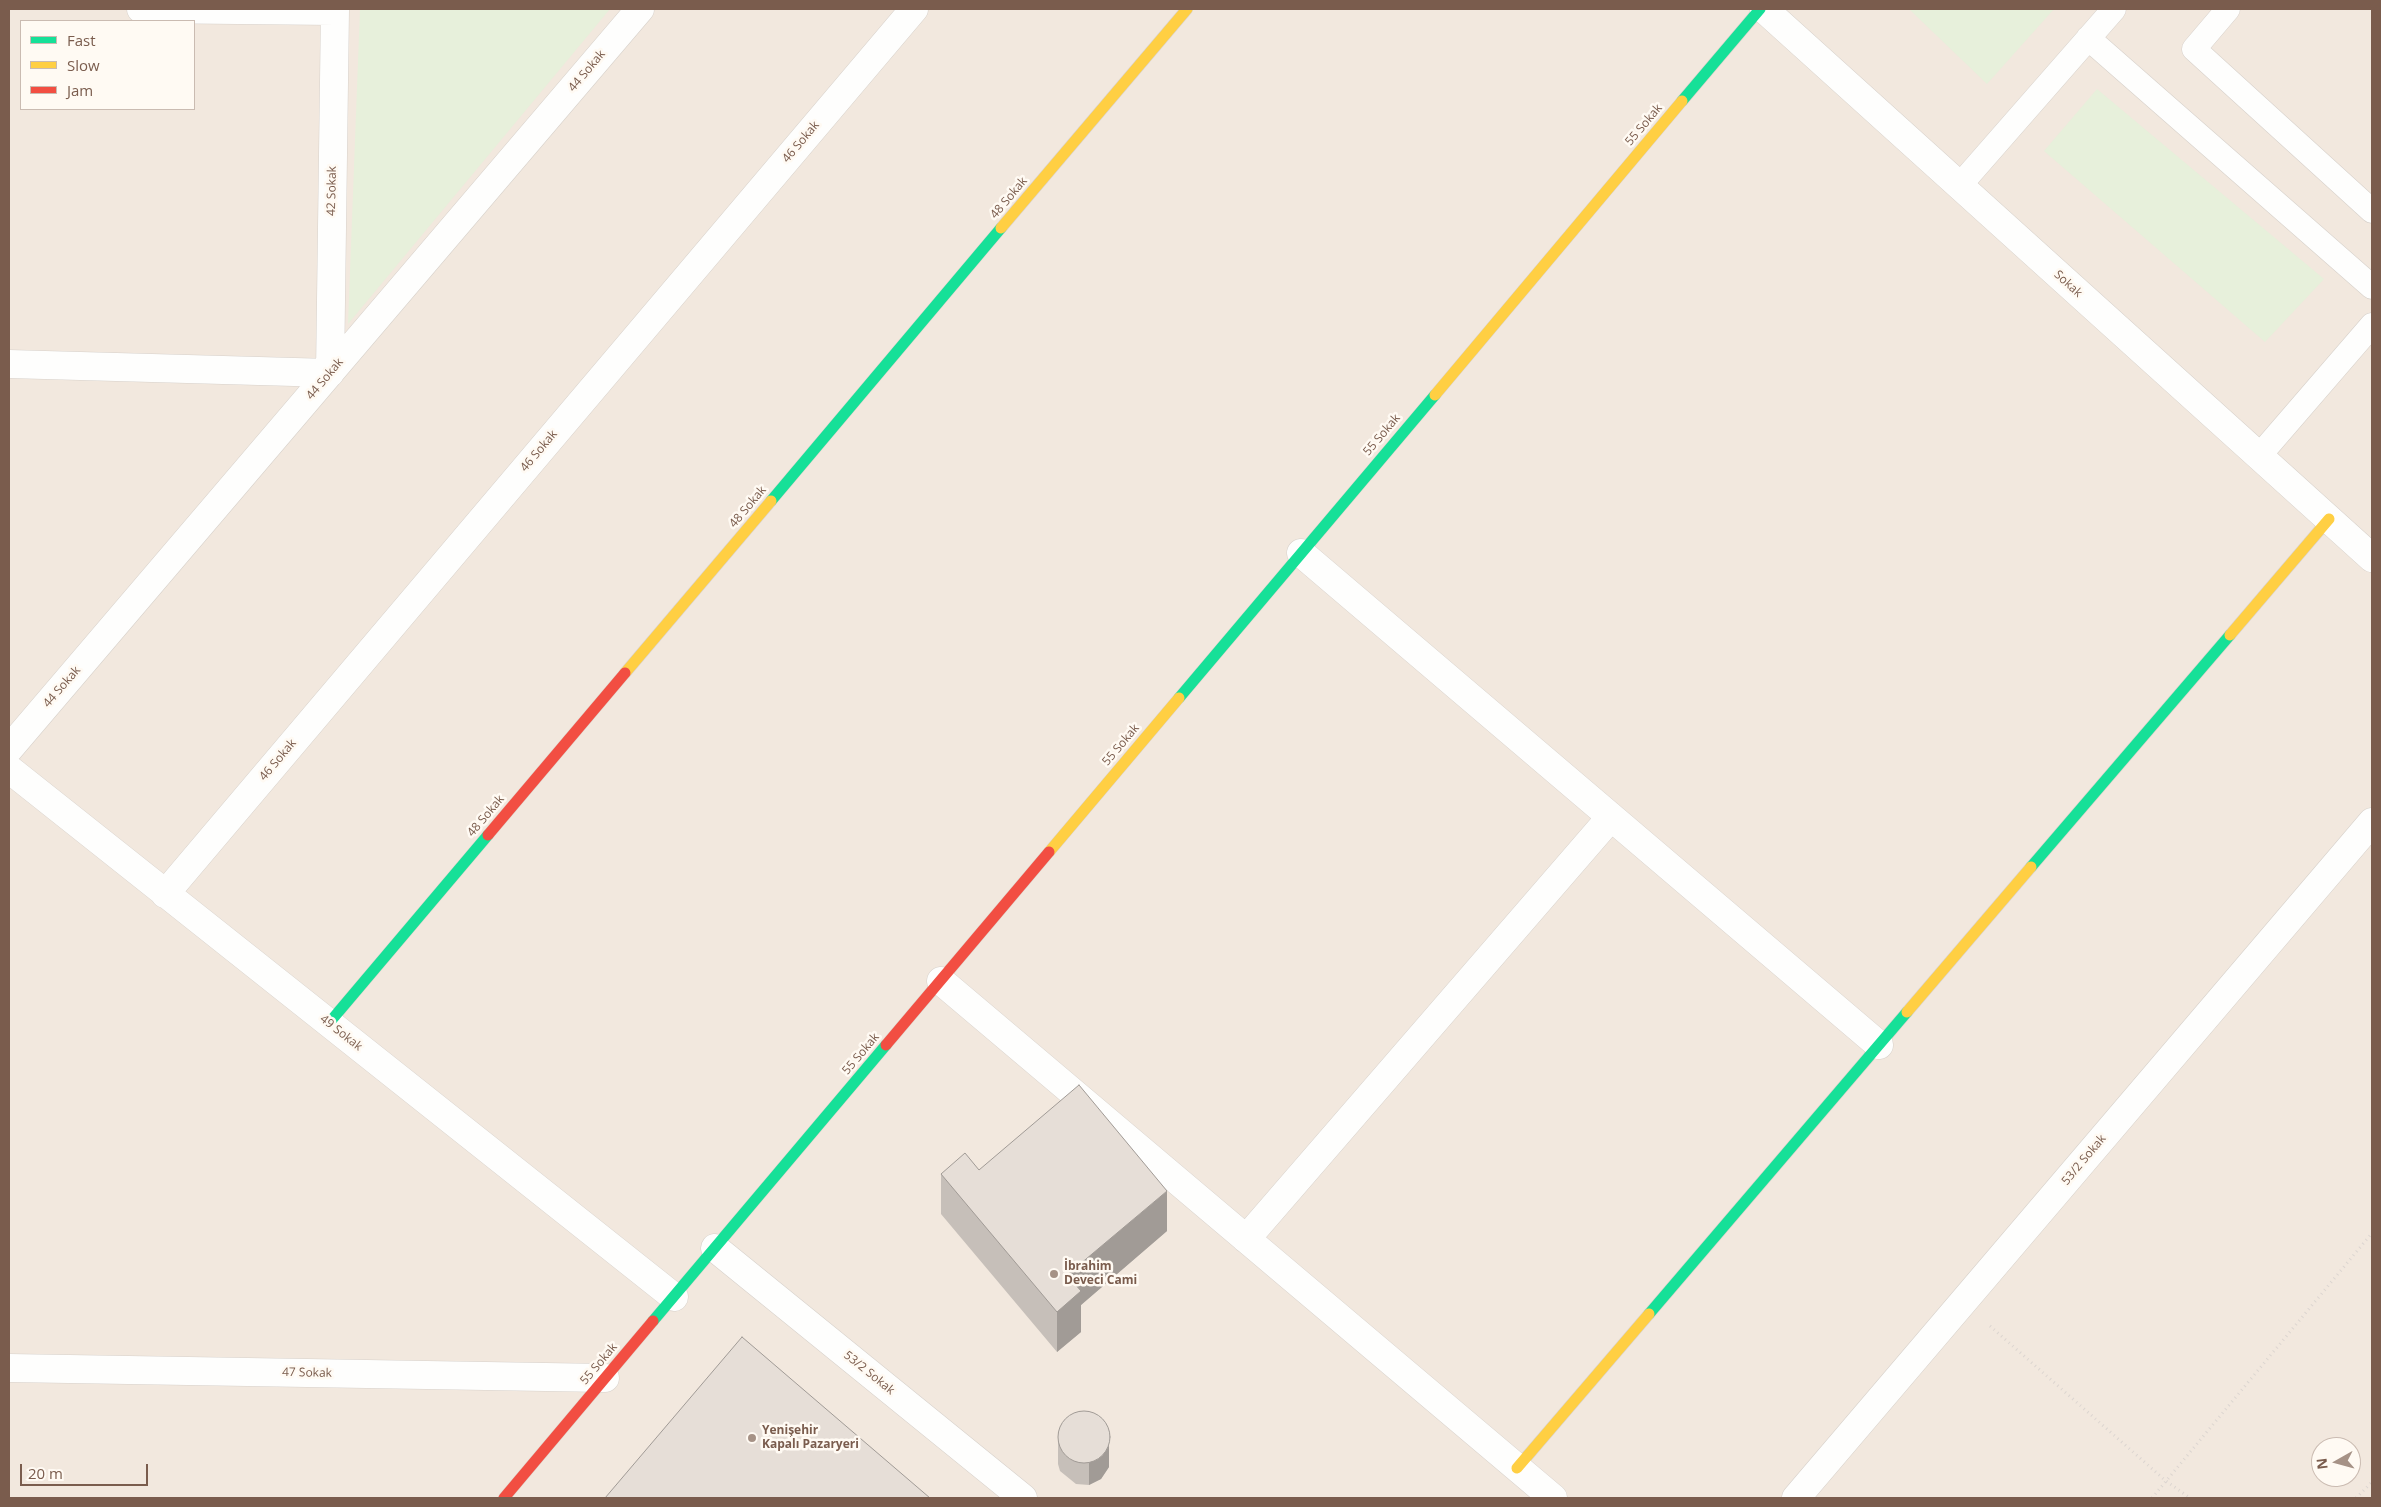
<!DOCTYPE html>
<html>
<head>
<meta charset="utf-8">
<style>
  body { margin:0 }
  #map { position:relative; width:2381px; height:1507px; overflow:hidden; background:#f9f5f0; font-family:"Open Sans",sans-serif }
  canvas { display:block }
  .frame { position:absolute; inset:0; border:10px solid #7a5c4d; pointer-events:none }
  .legend { position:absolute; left:20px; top:20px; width:175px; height:90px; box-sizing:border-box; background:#fffaf3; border:1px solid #cabbb1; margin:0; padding:6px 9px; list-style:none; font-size:15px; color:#7a5c4d }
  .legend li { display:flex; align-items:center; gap:10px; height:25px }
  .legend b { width:25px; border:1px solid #cabbb1 }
  .north { position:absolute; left:2311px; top:1437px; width:50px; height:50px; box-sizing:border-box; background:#fffaf3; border:1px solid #cabbb1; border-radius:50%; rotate:263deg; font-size:14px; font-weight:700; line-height:20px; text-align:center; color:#7a5c4d }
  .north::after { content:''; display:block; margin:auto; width:18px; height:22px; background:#a69286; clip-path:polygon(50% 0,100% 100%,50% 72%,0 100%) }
  .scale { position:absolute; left:20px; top:1464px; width:128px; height:22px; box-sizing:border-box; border:2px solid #7a5c4d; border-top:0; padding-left:6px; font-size:15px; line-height:18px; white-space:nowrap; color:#7a5c4d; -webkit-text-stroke:4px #fffaf3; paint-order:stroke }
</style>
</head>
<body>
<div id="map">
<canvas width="2381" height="1507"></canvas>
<div class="frame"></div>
<ul class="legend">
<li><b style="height:6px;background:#16e098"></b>Fast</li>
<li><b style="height:6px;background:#ffcf43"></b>Slow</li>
<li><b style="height:6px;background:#f24e42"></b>Jam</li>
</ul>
<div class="north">N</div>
<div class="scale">20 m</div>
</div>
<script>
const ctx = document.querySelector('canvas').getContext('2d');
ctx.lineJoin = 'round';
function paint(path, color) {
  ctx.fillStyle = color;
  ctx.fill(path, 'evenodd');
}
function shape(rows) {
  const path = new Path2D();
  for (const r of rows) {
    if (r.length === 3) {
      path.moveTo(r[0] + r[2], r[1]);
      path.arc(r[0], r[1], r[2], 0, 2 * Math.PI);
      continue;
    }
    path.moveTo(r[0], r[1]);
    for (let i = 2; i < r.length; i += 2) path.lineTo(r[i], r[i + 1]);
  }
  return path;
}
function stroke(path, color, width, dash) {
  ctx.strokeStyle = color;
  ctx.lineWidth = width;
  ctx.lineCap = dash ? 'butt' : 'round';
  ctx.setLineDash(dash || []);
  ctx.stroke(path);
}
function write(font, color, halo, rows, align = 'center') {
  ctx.font = font + ' "Open Sans",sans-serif';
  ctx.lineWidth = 5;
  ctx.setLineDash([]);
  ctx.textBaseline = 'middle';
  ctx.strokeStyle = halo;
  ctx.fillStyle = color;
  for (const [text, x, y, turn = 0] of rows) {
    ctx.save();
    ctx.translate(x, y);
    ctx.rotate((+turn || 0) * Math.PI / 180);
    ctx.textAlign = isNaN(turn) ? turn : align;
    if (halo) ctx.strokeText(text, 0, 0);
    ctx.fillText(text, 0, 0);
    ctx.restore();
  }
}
const residential = shape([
  [9,9,2372,9,2372,1498,9,1498],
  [21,21,194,21,194,109,21,109],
  [2321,1447,2351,1447,2351,1477,2321,1477]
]);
const green = shape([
  [360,9,610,9,348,324],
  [1909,9,2054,9,1987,84],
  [2097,89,2324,279,2265,342,2044,151]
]);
const path = shape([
  [1990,1326,2166,1481,2190,1498],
  [2152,1498,2372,1233],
  [2356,1498,2372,1482]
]);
const lane = shape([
  [2228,9,2194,49,2372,211],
  [2088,38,2372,287],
  [1960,185,2114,9],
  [2259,456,2372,325]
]);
const street = shape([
  [141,9,335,11],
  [1764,9,2372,558],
  [9,364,330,373,335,9],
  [1301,553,1879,1045],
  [9,749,640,9],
  [9,769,674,1297],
  [165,894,914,9],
  [941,981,1553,1498],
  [1246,1239,1611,817],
  [715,1248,1023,1498],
  [9,1368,605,1378],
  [1796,1498,2372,822]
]);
const fast = shape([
  [1682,101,1760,9],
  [771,501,1001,228],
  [1179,698,1435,395],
  [2031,867,2230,635],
  [329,1023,488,835],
  [1649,1314,1907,1012],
  [653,1321,886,1045]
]);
const slow = shape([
  [1001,228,1187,9],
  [1435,395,1682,101],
  [2230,635,2329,519],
  [625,673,771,501],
  [1049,852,1179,698],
  [1907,1012,2031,867],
  [1517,1468,1649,1314]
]);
const jam = shape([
  [488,835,625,673],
  [886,1045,1049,852],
  [504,1498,653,1321]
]);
const wall = shape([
  [979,1170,1167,1231,1081,1305,1081,1332,1057,1352,941,1214,941,1174],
  [1058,1442,1109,1467,1101,1479,1089,1485,1076,1484,1060,1471,1058,1464]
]);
const shadedWall = shape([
  [1167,1191,1167,1231,1081,1305,1081,1332,1057,1352,1057,1312,1067,1275],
  [1109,1445,1109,1467,1101,1479,1089,1485,1089,1463]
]);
const building = shape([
  [1079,1085,1167,1191,1067,1275,1081,1291,1057,1312,941,1174,965,1153,979,1170,1079,1085],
  [742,1337,930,1498,605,1498,742,1337],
  [1084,1437,26]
]);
const markers = [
  [1054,1274,5,"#a69286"],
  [752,1438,5,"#a69286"]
];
const streetNames = [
  ["44 Sokak",587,71,-50],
  ["55 Sokak",1644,125,-50],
  ["46 Sokak",801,142,-50],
  ["42 Sokak",332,191,-89],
  ["48 Sokak",1009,198,-50],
  ["Sokak",2068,284,42],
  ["44 Sokak",325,379,-50],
  ["55 Sokak",1382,435,-50],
  ["46 Sokak",539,451,-50],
  ["48 Sokak",748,507,-50],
  ["44 Sokak",62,687,-49],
  ["55 Sokak",1121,745,-50],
  ["46 Sokak",278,760,-50],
  ["48 Sokak",486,816,-50],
  ["49 Sokak",341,1033,38],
  ["55 Sokak",861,1054,-50],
  ["53/2 Sokak",2084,1160,-50],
  ["55 Sokak",599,1364,-50],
  ["47 Sokak",307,1373,1],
  ["53/2 Sokak",869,1373,39]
];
const poiNames = [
  ["İbrahim",1064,1267],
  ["Deveci Cami",1064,1281],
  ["Yenişehir",762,1431],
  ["Kapalı Pazaryeri",762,1445]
];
paint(residential, '#f2e8de');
paint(green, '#e7f0db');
stroke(lane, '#d7d1cb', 25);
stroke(street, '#d7d1cb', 29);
stroke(fast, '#d9d2cb', 12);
stroke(slow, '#d9d2cb', 12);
stroke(jam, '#d9d2cb', 12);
stroke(path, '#dcd5d0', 3, [1, 4]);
stroke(lane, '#fefefd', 24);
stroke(street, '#fefefd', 28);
stroke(fast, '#16e098', 11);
stroke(slow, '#ffcf43', 11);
stroke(jam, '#f24e42', 11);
paint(wall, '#c6bfb9');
paint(shadedWall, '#a19b96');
paint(building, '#e6ded7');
stroke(building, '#a19b96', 1);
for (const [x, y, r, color] of markers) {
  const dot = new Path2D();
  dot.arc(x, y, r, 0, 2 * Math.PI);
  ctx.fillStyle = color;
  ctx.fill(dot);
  stroke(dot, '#fffaf3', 2);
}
write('12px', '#7a5c4d', '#fffaf3', streetNames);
write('bold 12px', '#7a5c4d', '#fffaf3', poiNames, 'left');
</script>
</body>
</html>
